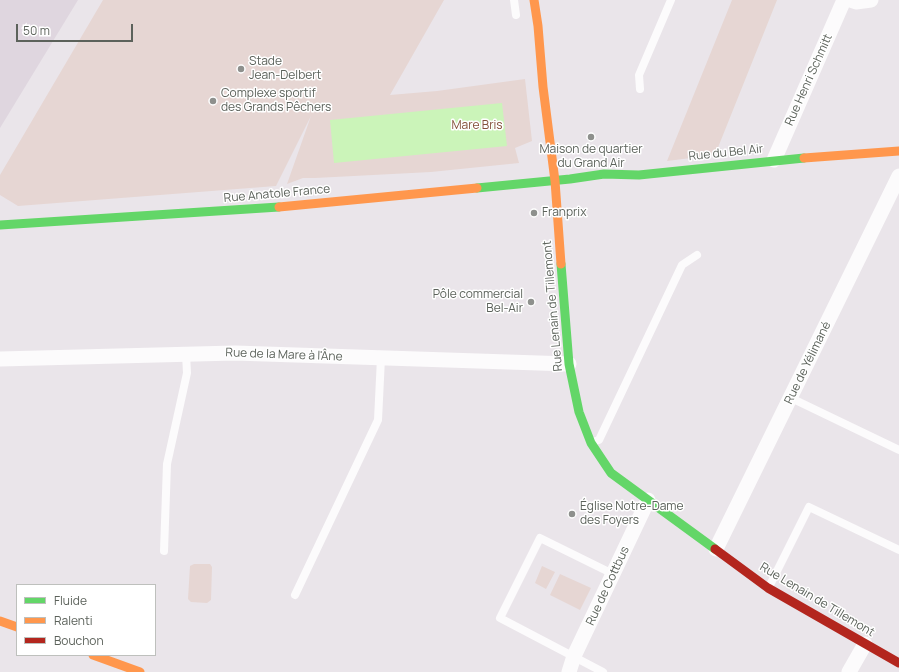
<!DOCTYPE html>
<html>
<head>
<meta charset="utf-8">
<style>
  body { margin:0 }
  #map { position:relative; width:899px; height:672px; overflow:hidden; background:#eae5ea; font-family:Manrope,sans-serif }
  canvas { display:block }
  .legend { position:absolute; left:16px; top:584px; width:140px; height:72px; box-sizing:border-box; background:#fff; border:1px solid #bec0bd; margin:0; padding:5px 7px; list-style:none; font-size:12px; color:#5c625b }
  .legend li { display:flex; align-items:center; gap:8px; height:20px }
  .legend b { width:20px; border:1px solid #bec0bd }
  .scale { position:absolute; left:16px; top:24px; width:117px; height:18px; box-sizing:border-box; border:2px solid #5c625b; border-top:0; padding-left:5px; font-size:12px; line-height:14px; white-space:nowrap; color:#5c625b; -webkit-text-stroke:3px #fff; paint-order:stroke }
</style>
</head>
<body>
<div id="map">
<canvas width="899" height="672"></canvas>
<ul class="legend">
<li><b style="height:5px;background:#63d668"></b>Fluide</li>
<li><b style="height:5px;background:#ff974d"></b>Ralenti</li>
<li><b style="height:5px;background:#b3261e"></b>Bouchon</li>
</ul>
<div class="scale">50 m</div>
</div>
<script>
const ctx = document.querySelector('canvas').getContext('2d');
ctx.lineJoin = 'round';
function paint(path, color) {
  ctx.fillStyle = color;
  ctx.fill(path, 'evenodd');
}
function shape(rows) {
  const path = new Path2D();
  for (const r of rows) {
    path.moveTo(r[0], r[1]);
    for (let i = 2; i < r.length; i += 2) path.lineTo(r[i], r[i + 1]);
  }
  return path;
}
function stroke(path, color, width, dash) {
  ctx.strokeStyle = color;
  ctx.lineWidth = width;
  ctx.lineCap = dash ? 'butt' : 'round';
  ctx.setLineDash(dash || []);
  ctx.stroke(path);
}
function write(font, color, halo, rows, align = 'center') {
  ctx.font = font + ' Manrope,sans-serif';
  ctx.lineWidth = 3;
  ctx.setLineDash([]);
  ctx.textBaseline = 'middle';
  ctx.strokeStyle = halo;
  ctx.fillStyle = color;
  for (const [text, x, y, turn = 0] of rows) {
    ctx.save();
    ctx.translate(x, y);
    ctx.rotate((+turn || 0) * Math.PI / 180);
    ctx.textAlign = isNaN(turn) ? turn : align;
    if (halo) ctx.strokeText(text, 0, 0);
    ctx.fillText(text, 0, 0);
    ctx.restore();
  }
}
const education = shape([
  [0,0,78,0,0,128]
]);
const green = shape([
  [103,0,444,0,390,95,437,91,525,79,532,141,515,148,519,163,431,172,315,178,303,178,287,184,311,116,276,186,18,206,0,195,0,175],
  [732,0,777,0,715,155,667,161],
  [194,564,210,564,212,567,211,600,207,603,191,602,188,599,190,566],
  [542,566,555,572,546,589,535,583],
  [560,574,591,588,580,610,550,595]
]);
const water = shape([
  [502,103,507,146,334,163,330,120]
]);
const lane = shape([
  [514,0,516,15],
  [640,89,639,75,671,0],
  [791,398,899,450],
  [592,442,599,440,682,265,697,255],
  [164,551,167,464,187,373,186,354],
  [769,587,809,507,899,550],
  [295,595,378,420,381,358],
  [603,672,500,618,540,538,613,574]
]);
const street = shape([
  [850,0,856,2,871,0],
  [774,160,844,0],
  [0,359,235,353,569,364],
  [716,549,899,176],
  [569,672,574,656,648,500],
  [849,672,865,644]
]);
const fast = shape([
  [477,188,570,179,604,174,639,175,804,158],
  [0,225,279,207],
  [561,264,569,364,579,412,591,443,611,473,715,549]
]);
const slow = shape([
  [534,0,538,26,543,87,555,181,561,264],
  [804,158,899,151],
  [279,207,477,188],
  [0,621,17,627],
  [93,655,140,672]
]);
const jam = shape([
  [715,549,768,588,899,663]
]);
const markers = [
  [241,69,4,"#8e908d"],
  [213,101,4,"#8e908d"],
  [591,137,4,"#8e908d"],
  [534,213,4,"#8e908d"],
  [531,302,4,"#8e908d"],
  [572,514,4,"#8e908d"]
];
const poiNames = [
  ["Stade",249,62],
  ["Jean-Delbert",249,76],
  ["Complexe sportif",221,94],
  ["des Grands Pêchers",221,108],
  ["Maison de quartier",591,150,"center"],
  ["du Grand Air",591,164,"center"],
  ["Franprix",542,213],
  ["Pôle commercial",523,295,"right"],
  ["Bel-Air",523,309,"right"],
  ["Église Notre-Dame",580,507],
  ["des Foyers",580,521]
];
const streetNames = [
  ["Rue Henri Schmitt",809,80,-66],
  ["Rue du Bel Air",726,153,-6],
  ["Rue Anatole France",277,194,-5],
  ["Rue Lenain de Tillemont",553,306,-95],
  ["Rue de la Mare à l'Âne",284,355,2],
  ["Rue de Yélimané",808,363,-64],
  ["Rue de Cottbus",608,586,-65],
  ["Rue Lenain de Tillemont",817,600,31]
];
const parkNames = [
  ["Mare Bris",477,126]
];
paint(education, '#dfd6df');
paint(green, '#e6d6d3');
paint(water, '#cbf4b9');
stroke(lane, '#fcfbfc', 8);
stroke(street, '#fcfbfc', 15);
stroke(fast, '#63d668', 9);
stroke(slow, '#ff974d', 9);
stroke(jam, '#b3261e', 9);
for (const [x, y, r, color] of markers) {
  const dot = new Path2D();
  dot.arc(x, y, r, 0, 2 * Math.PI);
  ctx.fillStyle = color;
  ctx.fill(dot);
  stroke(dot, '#fff', 1.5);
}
write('12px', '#5c625b', '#fff', poiNames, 'left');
write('12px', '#5c625b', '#fff', streetNames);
write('12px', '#835039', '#fff', parkNames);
</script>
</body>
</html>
